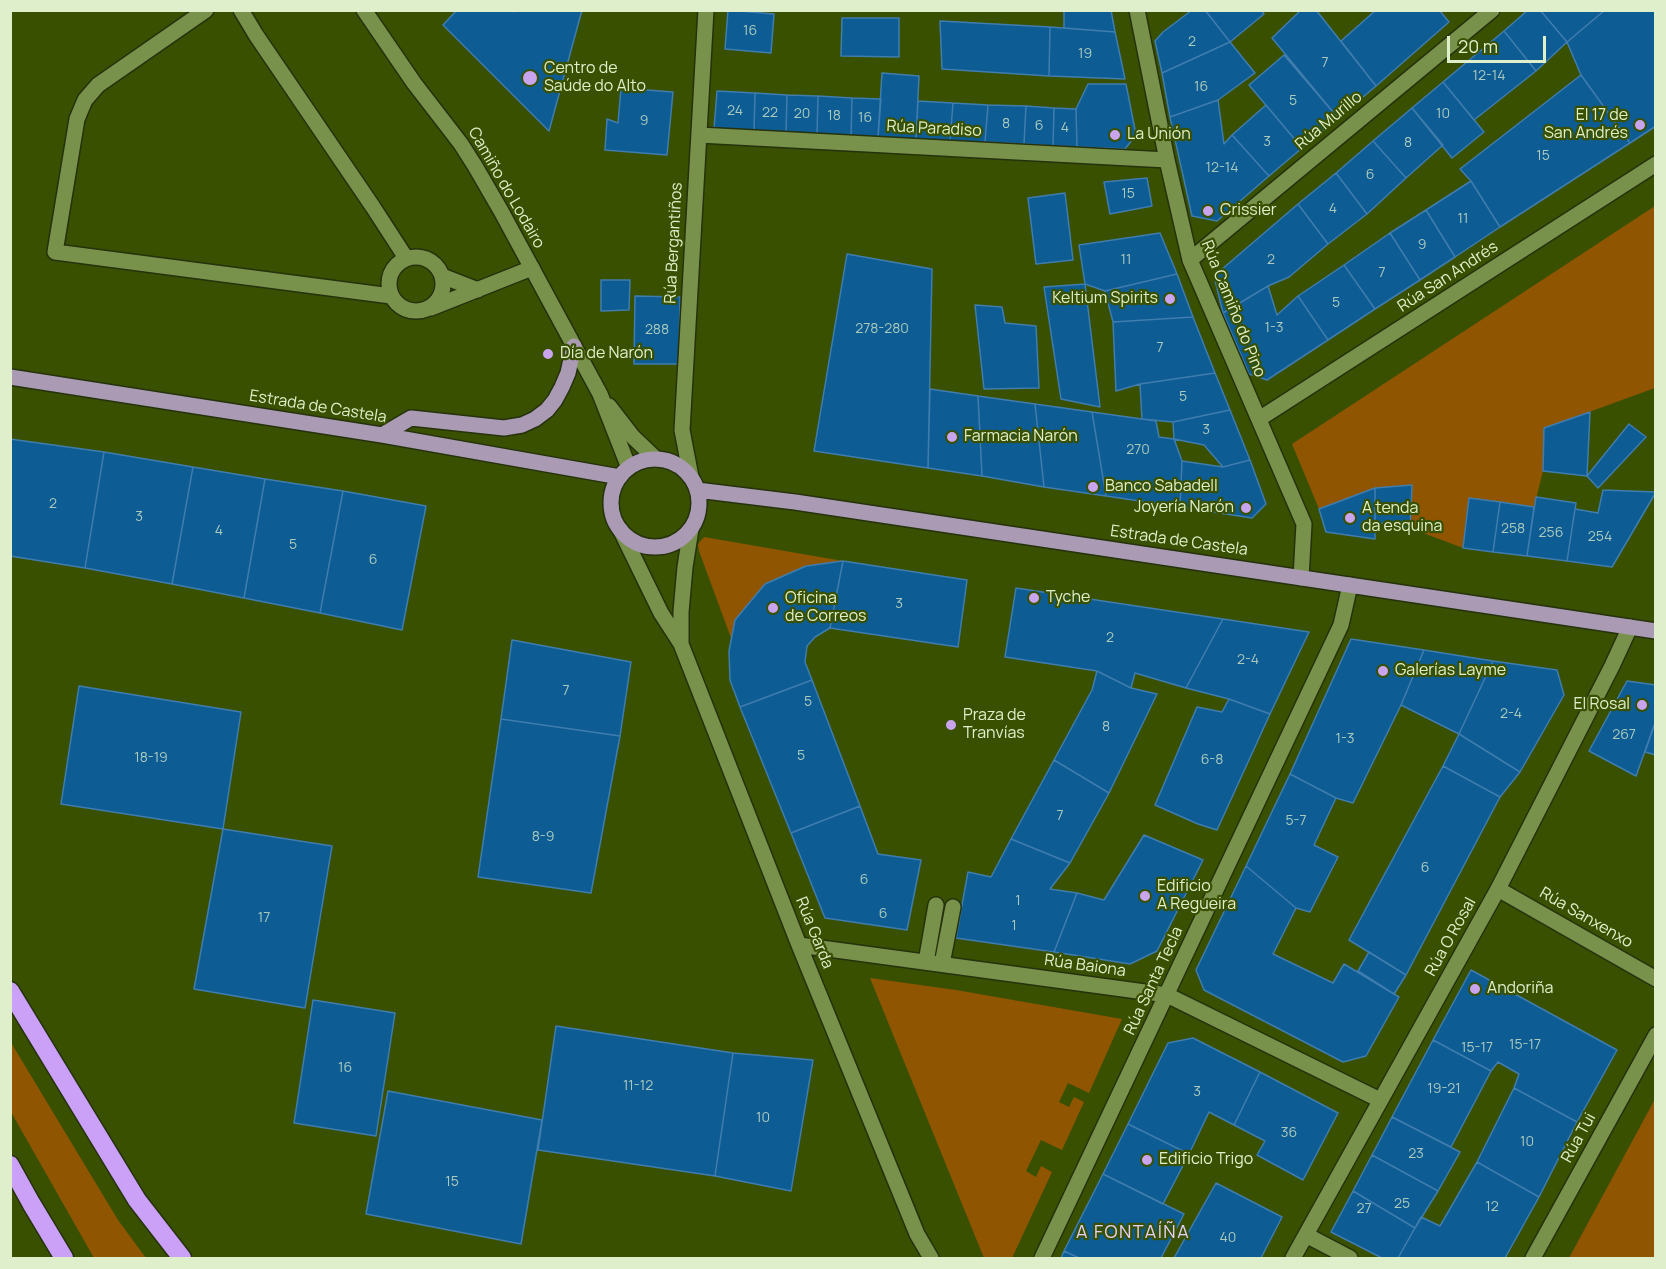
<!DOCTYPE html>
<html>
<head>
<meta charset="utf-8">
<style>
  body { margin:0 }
  #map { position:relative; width:1666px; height:1269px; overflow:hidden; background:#395000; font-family:Manrope,sans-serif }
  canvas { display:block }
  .frame { position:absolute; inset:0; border:12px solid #e0efcb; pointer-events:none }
  .scale { position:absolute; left:1447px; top:36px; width:99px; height:27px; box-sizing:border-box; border:3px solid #e0efcb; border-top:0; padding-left:8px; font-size:18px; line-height:21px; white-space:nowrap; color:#e0efcb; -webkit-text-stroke:4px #395000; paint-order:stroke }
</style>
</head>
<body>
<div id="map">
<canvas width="1666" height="1269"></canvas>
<div class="frame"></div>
<div class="scale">20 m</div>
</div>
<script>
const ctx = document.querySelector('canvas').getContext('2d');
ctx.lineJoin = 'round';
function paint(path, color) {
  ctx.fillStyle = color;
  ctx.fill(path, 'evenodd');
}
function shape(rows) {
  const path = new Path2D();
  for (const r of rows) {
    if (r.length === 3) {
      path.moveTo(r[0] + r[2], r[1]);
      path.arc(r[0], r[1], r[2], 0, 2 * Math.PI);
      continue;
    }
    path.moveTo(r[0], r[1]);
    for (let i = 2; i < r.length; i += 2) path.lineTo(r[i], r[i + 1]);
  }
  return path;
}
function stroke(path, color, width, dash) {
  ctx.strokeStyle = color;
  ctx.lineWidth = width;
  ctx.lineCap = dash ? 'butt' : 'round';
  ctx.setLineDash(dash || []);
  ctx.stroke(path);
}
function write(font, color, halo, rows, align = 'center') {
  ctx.font = font + ' Manrope,sans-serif';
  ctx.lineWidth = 4.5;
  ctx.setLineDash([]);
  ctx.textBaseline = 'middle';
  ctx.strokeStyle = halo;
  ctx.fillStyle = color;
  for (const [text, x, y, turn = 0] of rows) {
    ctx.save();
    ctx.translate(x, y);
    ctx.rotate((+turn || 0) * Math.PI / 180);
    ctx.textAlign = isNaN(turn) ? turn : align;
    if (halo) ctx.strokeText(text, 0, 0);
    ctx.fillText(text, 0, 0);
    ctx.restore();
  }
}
const green = shape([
  [1655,206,1655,388,1545,428,1543,471,1534,507,1469,498,1463,548,1410,528,1411,485,1375,488,1319,509,1292,444],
  [704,537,843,561,806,566,765,584,735,620,731,638,699,551,698,544],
  [870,978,956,990,1122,1019,1089,1093,1068,1083,1059,1102,1069,1107,1074,1097,1084,1102,1062,1150,1041,1140,1026,1171,1036,1177,1041,1166,1052,1172,1012,1258,984,1258],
  [10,1041,118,1220,146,1258,94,1258,11,1112],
  [1655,1099,1655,1258,1569,1258]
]);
const building = shape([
  [457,10,512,10,514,12,515,10,582,10,549,131,443,25,457,10],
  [728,10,774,14,771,53,725,49,728,10],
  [1064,10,1111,10,1115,32,1064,28,1064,10],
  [1192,10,1205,10,1230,42,1162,73,1155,41,1163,32,1192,10],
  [1205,10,1261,10,1264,14,1230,42,1205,10],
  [1301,10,1316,10,1376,86,1338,118,1272,38,1301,10],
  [1376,10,1439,10,1449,22,1376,86,1341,41,1376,10],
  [1528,10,1540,10,1567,42,1536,71,1504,31,1528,10],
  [1540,10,1605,10,1567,42,1540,10],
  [1605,10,1656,10,1656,126,1630,143,1581,75,1567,42,1605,10],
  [842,18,899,18,899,57,841,56,842,18],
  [940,21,1050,27,1049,76,942,69,940,21],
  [1050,27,1115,32,1125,79,1049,76,1050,27],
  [1504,31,1536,71,1474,120,1443,82,1504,31],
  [1230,42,1255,73,1218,100,1170,117,1162,73,1230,42],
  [1284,55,1338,118,1302,148,1249,85,1284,55],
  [882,73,919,76,916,139,878,137,882,73],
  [1581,75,1630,143,1500,227,1471,181,1460,169,1581,75],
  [1443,82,1484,132,1452,158,1412,108,1443,82],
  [1088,84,1126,84,1136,135,1125,149,1077,147,1076,109,1088,84],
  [621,88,673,92,667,155,605,150,607,119,618,123,621,88],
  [717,91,755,93,754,131,714,129,717,91],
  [755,93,787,95,786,133,754,131,755,93],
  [787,95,818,96,817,134,786,133,787,95],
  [818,96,852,98,851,136,817,134,818,96],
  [852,98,881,99,878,137,851,136,852,98],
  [1218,100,1224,144,1232,135,1269,176,1217,221,1192,216,1170,117,1218,100],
  [918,101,953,103,950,141,916,139,918,101],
  [953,103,988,105,985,142,950,141,953,103],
  [988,105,1026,106,1024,144,985,142,988,105],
  [1266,105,1302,148,1269,176,1232,135,1266,105],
  [1026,106,1054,108,1053,146,1024,144,1026,106],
  [1054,108,1076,109,1077,147,1053,146,1054,108],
  [1412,108,1443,145,1406,178,1373,141,1412,108],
  [1373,141,1406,178,1367,214,1336,173,1373,141],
  [1336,173,1367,214,1328,244,1298,204,1336,173],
  [1147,178,1152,206,1110,214,1104,182,1147,178],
  [1471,181,1500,227,1455,257,1426,210,1471,181],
  [1065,193,1073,260,1036,264,1028,198,1065,193],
  [1298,204,1328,244,1289,277,1268,286,1223,313,1214,276,1298,204],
  [1426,210,1455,257,1420,280,1390,233,1426,210],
  [1160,233,1177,274,1105,291,1085,284,1079,245,1160,233],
  [1390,233,1420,280,1375,309,1344,265,1390,233],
  [847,254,932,269,928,468,814,451,847,254],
  [1344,265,1375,309,1328,340,1298,296,1344,265],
  [1177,274,1193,317,1113,322,1105,291,1177,274],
  [601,280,630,280,629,310,601,311,601,280],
  [1085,284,1100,407,1061,399,1044,287,1085,284],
  [1268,286,1277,315,1298,296,1328,340,1267,380,1249,374,1223,313,1268,286],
  [635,296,680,297,679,364,634,364,635,296],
  [975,305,1002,307,1005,323,1036,326,1039,388,984,389,975,305],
  [1193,317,1215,373,1140,384,1116,391,1113,322,1193,317],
  [1215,373,1230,410,1173,422,1142,419,1140,384,1215,373],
  [930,389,978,396,982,476,928,468,930,389],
  [978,396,1035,404,1044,487,982,476,978,396],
  [1035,404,1092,412,1106,496,1044,487,1035,404],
  [1230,410,1250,460,1223,467,1204,445,1174,439,1173,422,1230,410],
  [1092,412,1156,421,1159,437,1174,439,1182,461,1180,507,1106,496,1092,412],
  [1590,412,1587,476,1543,471,1544,428,1590,412],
  [1629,424,1646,437,1598,488,1587,476,1629,424],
  [10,439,104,452,85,568,10,556,10,439],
  [104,452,193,467,172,584,85,568,104,452],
  [1250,460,1266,504,1252,518,1180,507,1182,461,1223,467,1250,460],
  [193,467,265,479,244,598,172,584,193,467],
  [265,479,343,491,320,613,244,598,265,479],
  [1412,485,1410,528,1375,522,1375,488,1412,485],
  [1375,488,1375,539,1326,532,1319,509,1375,488],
  [1603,490,1656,492,1612,567,1567,561,1575,509,1598,513,1603,490],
  [343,491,426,506,402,630,320,613,343,491],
  [1536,497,1576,503,1567,561,1527,556,1536,497],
  [1469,498,1500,502,1493,552,1463,548,1469,498],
  [1500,502,1534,507,1527,556,1493,552,1500,502],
  [843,561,967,580,958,647,830,628,843,561],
  [843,561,830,628,815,637,807,646,805,662,812,680,740,707,730,680,729,651,735,620,765,584,806,566,843,561],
  [1016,588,1223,619,1186,688,1135,673,1131,688,1097,671,1005,657,1016,588],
  [1223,619,1309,632,1270,714,1229,699,1186,688,1223,619],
  [1351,639,1424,650,1401,705,1353,803,1336,798,1290,774,1351,639],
  [512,640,631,662,620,736,501,719,512,640],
  [1424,650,1493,661,1459,734,1401,705,1424,650],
  [1493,661,1557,670,1564,695,1520,772,1459,734,1493,661],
  [1097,671,1131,688,1157,694,1109,793,1054,760,1092,690,1097,671],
  [812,680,860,806,791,833,740,707,812,680],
  [1627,681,1656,685,1656,720,1636,776,1589,751,1627,681],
  [79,686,241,712,223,829,61,804,79,686],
  [1229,699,1270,714,1217,830,1198,824,1155,805,1197,707,1222,712,1229,699],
  [501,719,620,736,591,893,478,877,501,719],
  [1656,720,1656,755,1645,752,1656,720],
  [1459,734,1520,772,1500,797,1443,766,1459,734],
  [1054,760,1109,793,1070,863,1011,839,1054,760],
  [1443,766,1500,797,1406,975,1349,940,1443,766],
  [1290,774,1336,798,1314,845,1338,857,1310,912,1296,908,1246,866,1290,774],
  [860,806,878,854,921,860,907,930,825,918,791,833,860,806],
  [223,829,332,846,305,1008,194,989,223,829],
  [1144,835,1203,860,1157,951,1130,964,1054,952,1077,893,1104,900,1144,835],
  [1011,839,1070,863,1050,889,1077,893,1054,952,956,938,968,872,991,877,1011,839],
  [1246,866,1296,908,1273,954,1333,983,1344,964,1399,997,1366,1056,1343,1062,1204,990,1196,970,1246,866],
  [1369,952,1406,975,1394,994,1358,971,1369,952],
  [1471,970,1617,1050,1577,1122,1514,1088,1519,1074,1498,1062,1491,1071,1433,1040,1471,970],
  [313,1000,395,1013,376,1136,294,1123,313,1000],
  [556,1026,733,1053,715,1176,538,1150,556,1026],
  [1193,1038,1260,1072,1234,1125,1209,1112,1189,1154,1128,1124,1168,1043,1193,1038],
  [1433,1040,1491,1071,1451,1147,1392,1117,1433,1040],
  [733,1053,813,1060,791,1191,715,1176,733,1053],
  [1260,1072,1338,1113,1303,1180,1257,1155,1265,1141,1234,1125,1260,1072],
  [1514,1088,1577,1122,1539,1197,1477,1162,1514,1088],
  [388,1091,542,1120,521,1244,366,1214,388,1091],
  [1392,1117,1460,1152,1438,1191,1372,1155,1392,1117],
  [1128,1124,1189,1154,1163,1204,1103,1174,1128,1124],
  [1372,1155,1438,1191,1415,1228,1353,1191,1372,1155],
  [1477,1162,1539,1197,1505,1258,1398,1258,1421,1217,1440,1226,1477,1162],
  [1103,1174,1184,1214,1161,1258,1079,1258,1064,1251,1103,1174],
  [1216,1183,1282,1217,1261,1258,1174,1258,1216,1183],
  [1353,1191,1415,1228,1398,1258,1382,1258,1331,1232,1353,1191],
  [1064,1251,1079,1258,1061,1258,1064,1251]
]);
const lane = shape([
  [206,10,98,85,85,100,77,119,55,252,391,296],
  [241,10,256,35,373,207,406,258],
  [416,284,27],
  [442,276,478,290],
  [431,308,532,268],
  [926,962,936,905],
  [942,964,953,907]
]);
const street = shape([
  [364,10,414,83,461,144,475,166,501,211,600,394,629,468],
  [1137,10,1167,160,1190,260,1304,524,1301,578],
  [699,135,1167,160],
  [1190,260,1492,10],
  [609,406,633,437,656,459],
  [1259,419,1656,164],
  [691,477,682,430,706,10],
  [620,529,661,613,681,644,799,945,917,1234,931,1258],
  [681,644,681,612,685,567,691,529],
  [1498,889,1656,979],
  [799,945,1167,995,1380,1100],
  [1306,1235,1350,1258],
  [1042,1258,1341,625,1350,585],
  [1293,1258,1498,889,1612,666,1630,627],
  [1533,1258,1656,1035]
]);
const primary = shape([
  [10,377,382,435,620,477],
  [382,435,411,418,504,428,522,425,535,419,547,410,555,400,562,387,568,373,574,346],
  [655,503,44],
  [697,490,795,502,1656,631]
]);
const highway = shape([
  [10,991,137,1200,182,1258],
  [10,1165,31,1203,64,1258]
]);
const markers = [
  [530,78,8,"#c8a5ee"],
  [1640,125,6,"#c8a5ee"],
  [1115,135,6,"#c8a5ee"],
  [1208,211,6,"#c8a5ee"],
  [1170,299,6,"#c8a5ee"],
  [548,354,6,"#c8a5ee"],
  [952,437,6,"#c8a5ee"],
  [1093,487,6,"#c8a5ee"],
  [1246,508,6,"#c8a5ee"],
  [1350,518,6,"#c8a5ee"],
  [1034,598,6,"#c8a5ee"],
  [773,608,6,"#c8a5ee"],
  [1383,671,6,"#c8a5ee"],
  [1642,705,6,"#c8a5ee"],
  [951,725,6,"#c8a5ee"],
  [1145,896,6,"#c8a5ee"],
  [1475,989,6,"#c8a5ee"],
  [1147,1160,6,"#c8a5ee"]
];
const numberNames = [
  ["16",750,31],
  ["2",1192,42],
  ["19",1085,54],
  ["7",1325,63],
  ["12-14",1489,76],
  ["16",1201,87],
  ["5",1293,101],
  ["24",735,111],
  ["22",770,113],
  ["20",802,114],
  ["10",1443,114],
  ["18",834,116],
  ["16",865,118],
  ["9",644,121],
  ["8",1006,124],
  ["6",1039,126],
  ["4",1065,128],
  ["3",1267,142],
  ["8",1408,143],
  ["15",1543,156],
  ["12-14",1222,168],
  ["6",1370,175],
  ["15",1128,194],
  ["4",1333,209],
  ["11",1463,219],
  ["9",1422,245],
  ["11",1126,260],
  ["2",1271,260],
  ["7",1382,273],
  ["5",1336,303],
  ["1-3",1274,328],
  ["278-280",882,329],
  ["288",657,330],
  ["7",1160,348],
  ["5",1183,397],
  ["3",1206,430],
  ["270",1138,450],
  ["2",53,504],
  ["3",139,517],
  ["258",1513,529],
  ["4",219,531],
  ["256",1551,533],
  ["254",1600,537],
  ["5",293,545],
  ["6",373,560],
  ["3",899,604],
  ["2",1110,638],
  ["2-4",1248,660],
  ["7",566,691],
  ["5",808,702],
  ["2-4",1511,714],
  ["8",1106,727],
  ["267",1624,735],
  ["1-3",1345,739],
  ["5",801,756],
  ["18-19",151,758],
  ["6-8",1212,760],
  ["7",1060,816],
  ["5-7",1296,821],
  ["8-9",543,837],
  ["6",1425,868],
  ["6",864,880],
  ["1",1018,901],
  ["6",883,914],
  ["17",264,918],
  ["1",1014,926],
  ["15-17",1525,1045],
  ["15-17",1477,1048],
  ["16",345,1068],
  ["11-12",638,1086],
  ["19-21",1444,1089],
  ["3",1197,1092],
  ["10",763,1118],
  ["36",1289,1133],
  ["10",1527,1142],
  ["23",1416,1154],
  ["15",452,1182],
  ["25",1402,1204],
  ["12",1492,1207],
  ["27",1364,1209],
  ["40",1228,1238]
];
const poiNames = [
  ["Centro de",544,69],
  ["Saúde do Alto",544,87],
  ["El 17 de",1628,116,"right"],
  ["San Andrés",1628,134,"right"],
  ["La Unión",1127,135],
  ["Crissier",1220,211],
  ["Keltium Spirits",1158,299,"right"],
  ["Día de Narón",560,354],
  ["Farmacia Narón",964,437],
  ["Banco Sabadell",1105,487],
  ["Joyería Narón",1234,508,"right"],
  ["A tenda",1362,509],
  ["da esquina",1362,527],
  ["Tyche",1046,598],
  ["Oficina",785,599],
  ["de Correos",785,617],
  ["Galerías Layme",1395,671],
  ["El Rosal",1630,705,"right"],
  ["Praza de",963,716],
  ["Tranvías",963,734],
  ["Edificio",1157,887],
  ["A Regueira",1157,905],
  ["Andoriña",1487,989],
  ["Edificio Trigo",1159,1160]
];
const streetNames = [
  ["Rúa Murillo",1329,121,-40],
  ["Rúa Paradiso",934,129,3],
  ["Camiño do Lodairo",506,188,60],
  ["Rúa Bergantiños",674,243,-87],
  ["Rúa San Andrés",1448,277,-33],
  ["Rúa Camiño do Pino",1233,309,68],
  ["Estrada de Castela",318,407,9],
  ["Estrada de Castela",1179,541,8],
  ["Rúa Sanxenxo",1586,918,30],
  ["Rúa Garda",814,933,68],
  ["Rúa O Rosal",1451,937,-61],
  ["Rúa Baiona",1085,966,8],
  ["Rúa Santa Tecla",1154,981,-65],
  ["Rúa Tui",1579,1138,-61]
];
const neighbourhoodNames = [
  ["A FONTAÍÑA",1133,1233]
];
paint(green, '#8f5500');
paint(building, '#0d5c93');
stroke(building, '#407daf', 1.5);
stroke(lane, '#25320d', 18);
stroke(street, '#25320d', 18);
stroke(primary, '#25320d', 18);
stroke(highway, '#25320d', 21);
stroke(lane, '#78924c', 15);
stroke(street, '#78924c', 15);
stroke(primary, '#aa9ab3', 15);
stroke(highway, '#cba0f7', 18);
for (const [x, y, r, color] of markers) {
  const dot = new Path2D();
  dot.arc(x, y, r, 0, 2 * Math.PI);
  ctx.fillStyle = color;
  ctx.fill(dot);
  stroke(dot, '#395000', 2);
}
write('14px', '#abcabd', null, numberNames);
write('16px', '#e0efcb', '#395000', poiNames, 'left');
write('16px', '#e0efcb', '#395000', streetNames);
ctx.letterSpacing = '1.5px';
write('18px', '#e4d1fa', '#395000', neighbourhoodNames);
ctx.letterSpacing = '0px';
</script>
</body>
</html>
